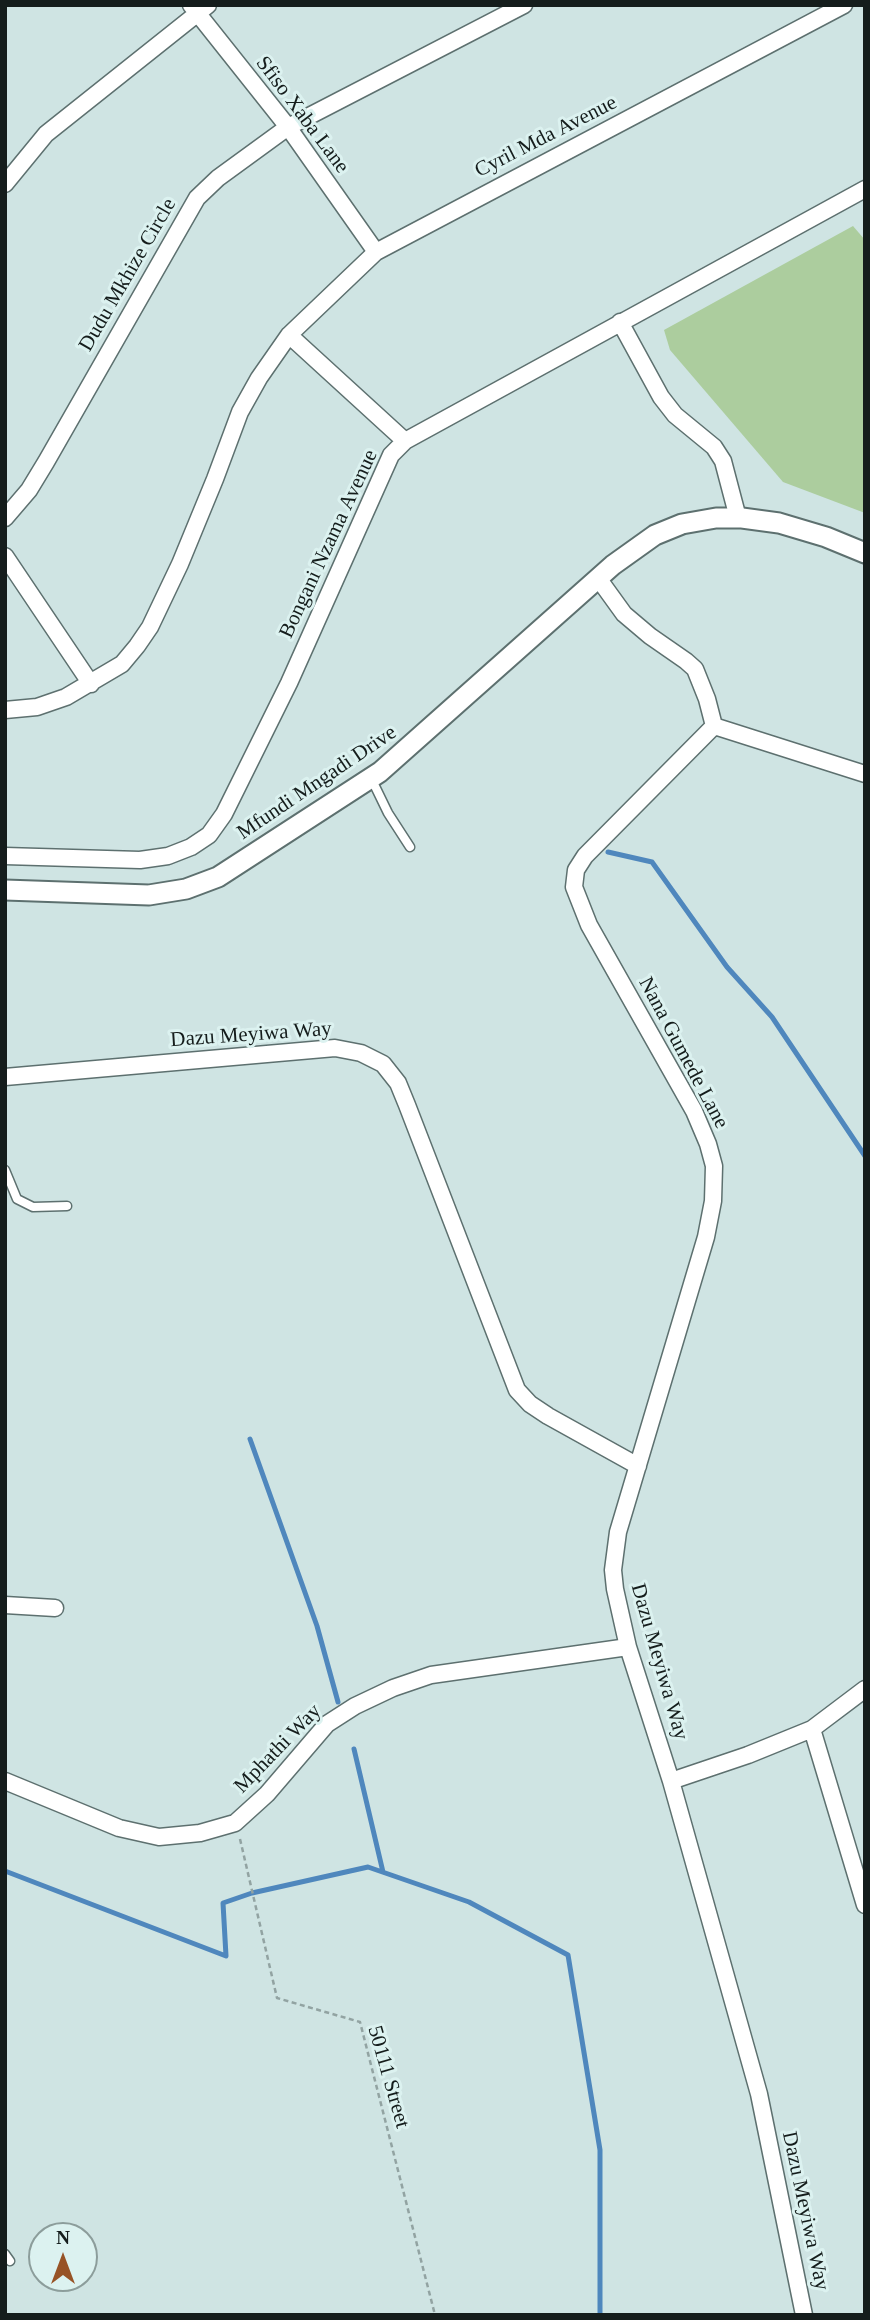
<!DOCTYPE html>
<html>
<head>
<meta charset="utf-8">
<style>
  body { margin:0 }
  #map { position:relative; width:870px; height:2320px; overflow:hidden; background:#cfe4e3; font-family:Georgia,serif }
  canvas { display:block }
  .frame { position:absolute; inset:0; border:7px solid #151d1c; pointer-events:none }
  .north { position:absolute; left:28px; top:2222px; width:70px; height:70px; box-sizing:border-box; background:#dcf2f0; border:2px solid #8c9d9b; border-radius:50%; rotate:0deg; font-size:19px; font-weight:700; line-height:28px; text-align:center; color:#151d1c }
  .north::after { content:''; display:block; margin:auto; width:24px; height:32px; background:#975326; clip-path:polygon(50% 0,100% 100%,50% 72%,0 100%) }
</style>
</head>
<body>
<div id="map">
<canvas width="870" height="2320"></canvas>
<div class="frame"></div>
<div class="north">N</div>
</div>
<script>
const ctx = document.querySelector('canvas').getContext('2d');
ctx.lineJoin = 'round';
function paint(path, color) {
  ctx.fillStyle = color;
  ctx.fill(path, 'evenodd');
}
function shape(rows) {
  const path = new Path2D();
  for (const r of rows) {
    path.moveTo(r[0], r[1]);
    for (let i = 2; i < r.length; i += 2) path.lineTo(r[i], r[i + 1]);
  }
  return path;
}
function stroke(path, color, width, dash) {
  ctx.strokeStyle = color;
  ctx.lineWidth = width;
  ctx.lineCap = dash ? 'butt' : 'round';
  ctx.setLineDash(dash || []);
  ctx.stroke(path);
}
function write(font, color, halo, rows, align = 'center') {
  ctx.font = font + ' Georgia,serif';
  ctx.lineWidth = 6;
  ctx.setLineDash([]);
  ctx.textBaseline = 'middle';
  ctx.strokeStyle = halo;
  ctx.fillStyle = color;
  for (const [text, x, y, turn = 0] of rows) {
    ctx.save();
    ctx.translate(x, y);
    ctx.rotate((+turn || 0) * Math.PI / 180);
    ctx.textAlign = isNaN(turn) ? turn : align;
    if (halo) ctx.strokeText(text, 0, 0);
    ctx.fillText(text, 0, 0);
    ctx.restore();
  }
}
const green = shape([
  [853,226,865,240,865,513,783,482,670,350,664,330]
]);
const stream = shape([
  [608,852,652,862,727,967,772,1017,865,1156],
  [250,1439,317,1626,338,1702],
  [354,1749,383,1872],
  [5,1871,226,1956,223,1903,252,1893,368,1867,469,1902,568,1955,600,2150,600,2315]
]);
const path = shape([
  [240,1839,277,1998,360,2022,435,2315]
]);
const service = shape([
  [371,778,388,813,410,847],
  [5,1170,17,1199,33,1207,67,1206],
  [5,2254,10,2261]
]);
const minor = shape([
  [191,5,288,127,376,252],
  [5,184,46,134,208,5],
  [620,322,661,397,675,415,714,447,723,461,738,518],
  [289,335,405,441],
  [5,518,29,490,46,462,197,198,218,178,288,127,524,5],
  [5,556,91,684],
  [598,578,624,614,650,636,686,661,695,669,707,699,714,726],
  [5,710,37,707,66,697,122,664,137,646,150,627,180,564,215,479,240,412,259,378,289,335,376,252,844,5],
  [714,726,585,856,576,870,574,887,589,925,694,1111,708,1144,714,1166,713,1201,706,1237,618,1532,613,1570,615,1589,628,1647,671,1781,759,2094,804,2315],
  [714,726,865,774],
  [5,856,140,860,168,856,191,847,209,835,224,814,289,683,391,455,405,441,865,189],
  [5,1077,335,1048,361,1053,383,1064,398,1083,407,1105,517,1390,530,1404,548,1416,638,1466],
  [5,1605,55,1608],
  [812,1729,865,1905],
  [5,1781,119,1828,159,1837,200,1833,235,1823,267,1794,327,1724,355,1706,393,1688,431,1675,628,1647],
  [671,1781,748,1755,812,1729,865,1689]
]);
const tertiary = shape([
  [5,890,149,895,186,889,218,877,380,772,613,565,655,535,682,524,716,518,742,518,779,523,826,537,865,553]
]);
const streetNames = [
  ["Sfiso Xaba Lane",302,115,53],
  ["Cyril Mda Avenue",546,137,-27],
  ["Dudu Mkhize Circle",128,275,-60],
  ["Bongani Nzama Avenue",329,544,-65],
  ["Mfundi Mngadi Drive",317,783,-34],
  ["Dazu Meyiwa Way",251,1035,-4],
  ["Nana Gumede Lane",683,1053,62],
  ["Dazu Meyiwa Way",659,1662,74],
  ["Mphathi Way",278,1749,-46],
  ["50111 Street",388,2077,74],
  ["Dazu Meyiwa Way",805,2211,78]
];
paint(green, '#accd9e');
stroke(stream, '#4f87bd', 5);
stroke(service, '#5d706f', 11);
stroke(minor, '#5d706f', 19);
stroke(tertiary, '#5d706f', 23);
stroke(path, '#92a3a2', 2.5, [5, 3.5]);
stroke(service, '#fff', 8);
stroke(minor, '#fff', 16);
stroke(tertiary, '#fff', 19);
write('21px', '#151d1c', '#dcf2f0', streetNames);
</script>
</body>
</html>
